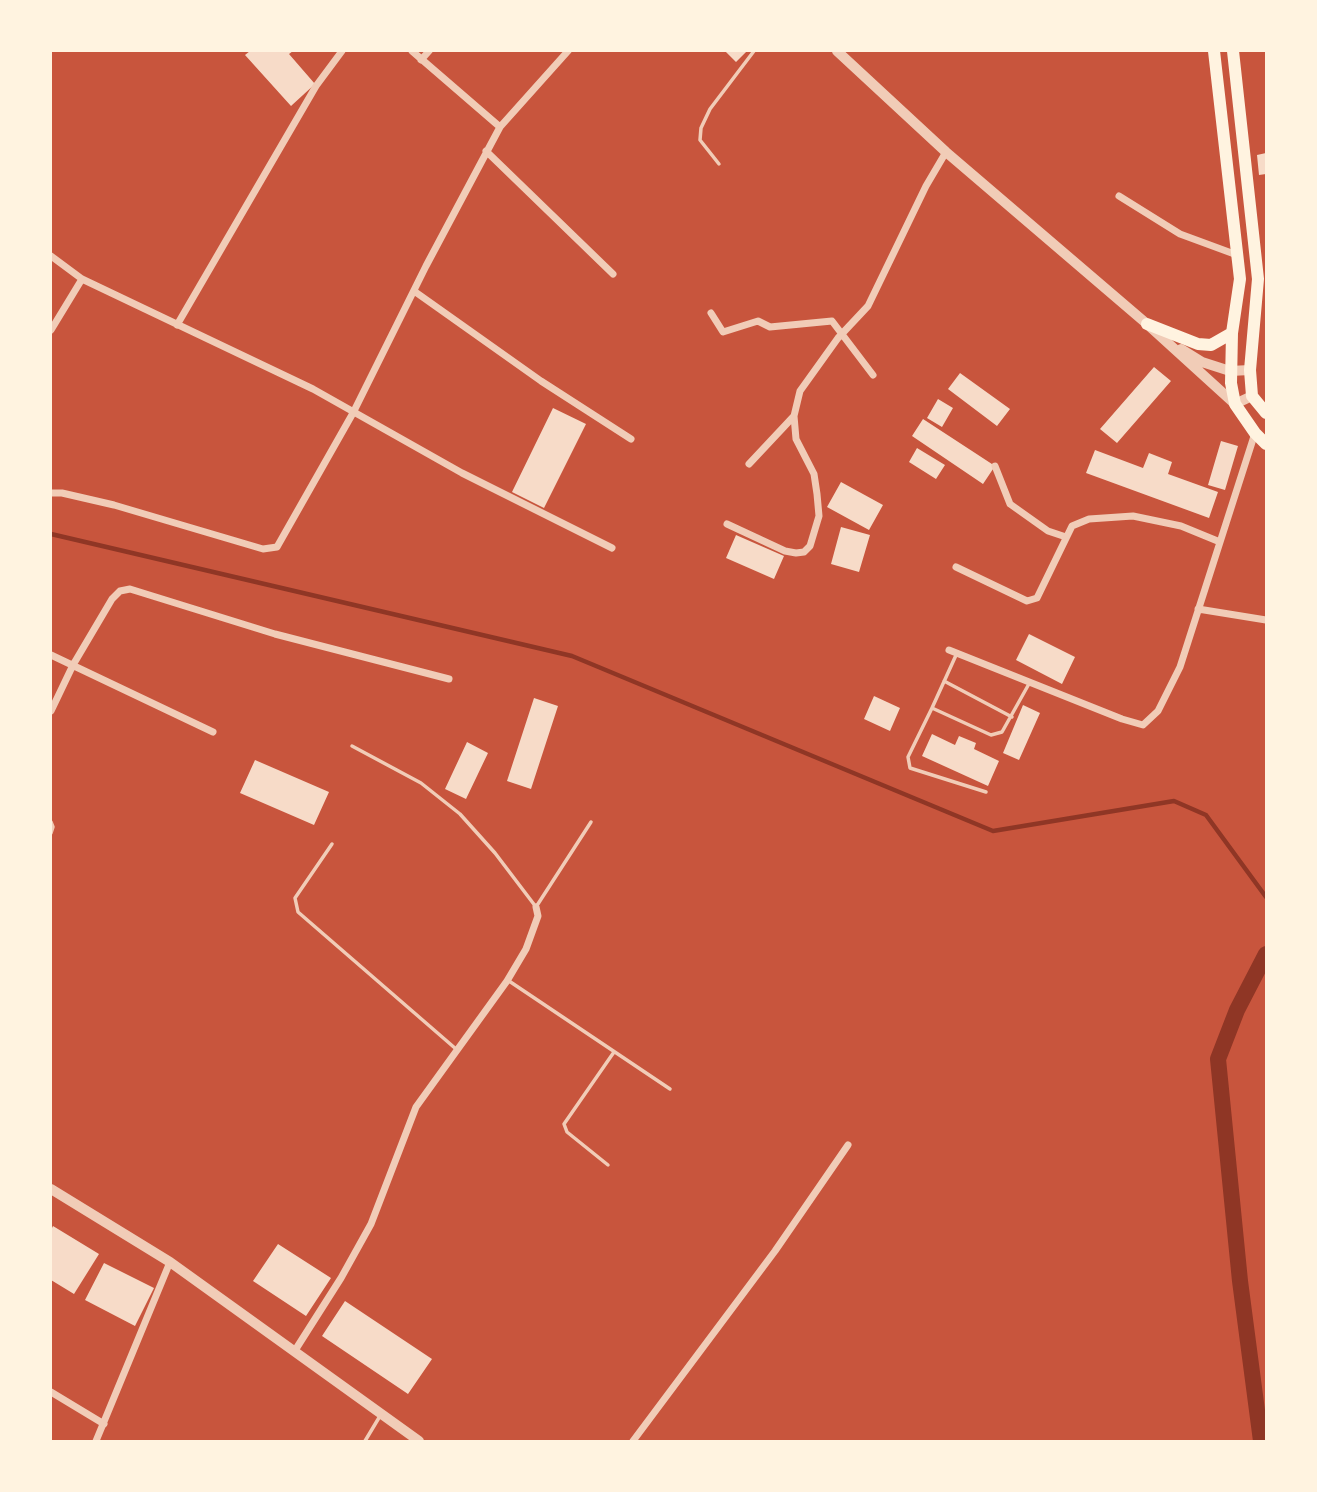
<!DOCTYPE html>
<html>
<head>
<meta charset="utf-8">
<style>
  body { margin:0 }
  #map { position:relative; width:1317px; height:1492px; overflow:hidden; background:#c8553d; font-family:"Noto Sans",sans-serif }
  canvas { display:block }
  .frame { position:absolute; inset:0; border:52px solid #fff3e0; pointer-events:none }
</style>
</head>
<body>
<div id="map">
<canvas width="1317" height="1492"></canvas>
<div class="frame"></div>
</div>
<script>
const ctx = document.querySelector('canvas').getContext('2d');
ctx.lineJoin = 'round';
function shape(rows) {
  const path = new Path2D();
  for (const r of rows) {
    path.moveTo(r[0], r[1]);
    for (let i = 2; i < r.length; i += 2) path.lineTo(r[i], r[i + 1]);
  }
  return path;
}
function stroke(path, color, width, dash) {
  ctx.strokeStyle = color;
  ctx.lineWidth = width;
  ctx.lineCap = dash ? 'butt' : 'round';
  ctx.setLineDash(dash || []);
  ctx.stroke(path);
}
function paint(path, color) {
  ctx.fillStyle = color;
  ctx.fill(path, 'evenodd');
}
const stream = shape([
  [51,534,572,656,993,831,1174,801,1206,815,1266,897]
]);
const canal = shape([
  [1261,1441,1240,1281,1218,1059,1237,1010,1266,954]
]);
const building = shape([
  [250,51,293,51,289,54,315,84,291,106,245,55],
  [725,51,747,51,736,62],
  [1266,153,1266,174,1259,175,1257,155],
  [1154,367,1171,381,1117,443,1100,429],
  [960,373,1010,409,997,426,948,389],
  [938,399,953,408,942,427,927,418],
  [553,408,586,424,544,508,512,492],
  [923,419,995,466,983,484,912,436],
  [1221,441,1238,446,1225,490,1208,485],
  [917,448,945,465,936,479,909,462],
  [1095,450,1143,468,1149,453,1172,462,1168,474,1218,492,1209,518,1086,473],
  [841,482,883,505,869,530,827,507],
  [841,527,870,535,859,572,831,564],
  [736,535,784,556,774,579,726,558],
  [1029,634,1075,657,1062,684,1016,660],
  [874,696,900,708,890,731,864,719],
  [534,698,558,706,531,789,507,781],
  [1023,705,1040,713,1019,760,1003,753],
  [932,734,955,745,959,736,976,743,974,749,999,761,988,786,922,756],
  [467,742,488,753,466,799,445,789],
  [255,760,329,792,314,825,240,793],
  [53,1226,99,1254,74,1294,51,1280,51,1230],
  [278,1244,331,1278,306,1316,253,1281],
  [104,1263,154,1288,135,1326,85,1300],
  [345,1301,432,1359,408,1394,322,1336]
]);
const service = shape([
  [719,164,700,140,701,128,710,109,754,51],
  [957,653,932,708,991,735,1002,732,1030,682],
  [944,681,1012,717],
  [932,708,908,757,910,768,986,792],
  [352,746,421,783,460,814,495,853,536,907,591,822],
  [51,822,53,827,51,833],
  [332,844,295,898,298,912,456,1049],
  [509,981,670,1089],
  [608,1165,567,1132,564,1124,614,1052],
  [365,1441,380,1416]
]);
const minor = shape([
  [412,51,500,127],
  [421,60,429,51],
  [486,151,613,274],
  [1119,196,1180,234,1237,255],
  [51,256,82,279,313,389,462,473,612,548],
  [414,291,541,381,631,439],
  [711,313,723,332,758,321,770,327,832,321,873,375],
  [177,325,316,86,342,51],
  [51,330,82,279],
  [749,464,794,416,800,391,838,338,868,306,926,186,946,152],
  [995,466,1010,504,1048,531,1066,537],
  [51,493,62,493,114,505,263,549,277,547,353,413,426,266,500,127,568,51],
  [727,524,785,551,796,553,804,552,810,546,819,516,817,494,814,474,796,439,794,416],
  [956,567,1027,601,1037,598,1072,526,1089,519,1133,516,1181,526,1220,542],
  [1198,609,1266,620],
  [949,650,1122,719,1143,725,1158,711,1180,667,1255,433],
  [51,655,213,732],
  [51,711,73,665,112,599,120,591,130,589,275,634,449,679],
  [294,1352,341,1278,371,1224,416,1107,507,981,526,949,538,916,536,907],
  [51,1392,104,1424],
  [96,1441,170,1262],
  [633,1441,775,1251,848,1145]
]);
const tertiary = shape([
  [837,51,946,152,1147,324,1235,404,1252,396],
  [1181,349,1202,362,1230,371,1250,370],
  [51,1189,170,1262,419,1441]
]);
const primary = shape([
  [1214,51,1240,279,1232,333,1231,383,1235,404,1255,433,1266,444],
  [1233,51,1258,279,1250,370,1252,396,1266,413],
  [1147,324,1198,344,1211,345,1232,333]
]);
stroke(stream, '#8f3625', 4.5);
stroke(canal, '#8f3625', 16);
paint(building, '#f7dbc8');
stroke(service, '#f1ccb7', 3.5);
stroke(minor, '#f1ccb7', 7);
stroke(tertiary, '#f1ccb7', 10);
stroke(primary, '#fff3e0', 12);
</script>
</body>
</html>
